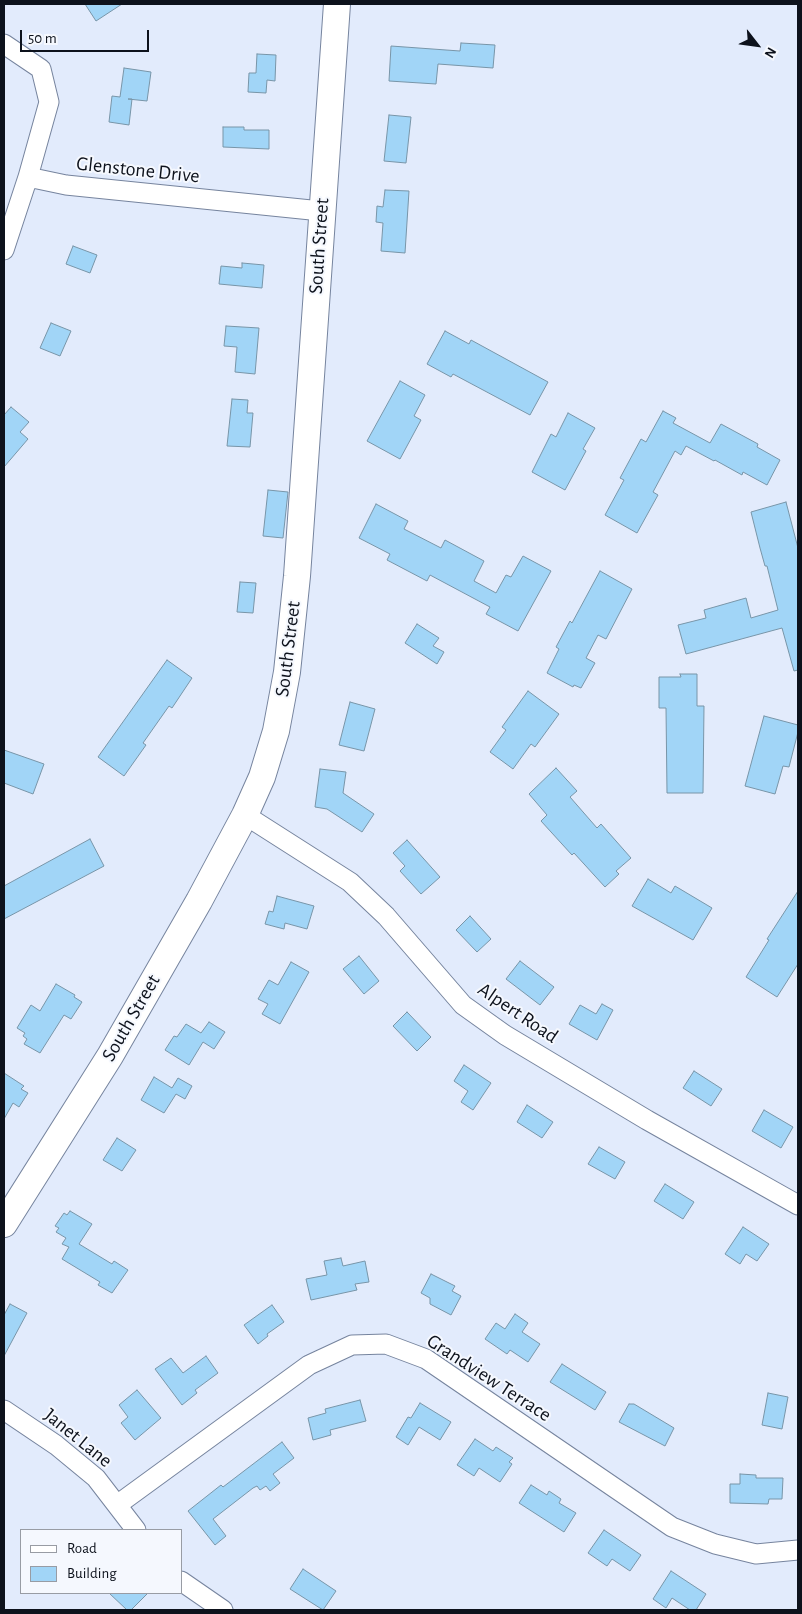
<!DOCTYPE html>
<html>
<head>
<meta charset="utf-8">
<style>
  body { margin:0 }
  #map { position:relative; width:802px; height:1614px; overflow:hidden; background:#e2ebfc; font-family:"Alegreya Sans",sans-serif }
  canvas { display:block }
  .frame { position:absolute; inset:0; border:5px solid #0d121c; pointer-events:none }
  .legend { position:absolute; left:20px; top:1529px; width:162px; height:65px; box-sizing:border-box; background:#f5f8fe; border:1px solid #989ca4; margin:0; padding:6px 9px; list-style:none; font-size:15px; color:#0d121c }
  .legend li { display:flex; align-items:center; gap:10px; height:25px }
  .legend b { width:25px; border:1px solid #989ca4 }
  .north { position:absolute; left:732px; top:20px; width:50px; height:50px; -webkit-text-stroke:4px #f5f8fe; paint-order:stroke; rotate:120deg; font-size:14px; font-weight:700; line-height:20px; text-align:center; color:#0d121c }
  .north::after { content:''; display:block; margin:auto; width:18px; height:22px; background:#0d121c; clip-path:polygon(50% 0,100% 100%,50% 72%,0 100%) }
  .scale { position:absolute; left:20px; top:30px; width:129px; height:22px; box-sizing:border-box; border:2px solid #0d121c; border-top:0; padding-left:6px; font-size:15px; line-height:18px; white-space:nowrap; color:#0d121c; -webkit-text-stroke:4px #f5f8fe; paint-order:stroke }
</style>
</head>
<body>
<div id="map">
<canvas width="802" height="1614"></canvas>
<div class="frame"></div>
<ul class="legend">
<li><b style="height:6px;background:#fff"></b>Road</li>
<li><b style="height:14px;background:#a1d5f7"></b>Building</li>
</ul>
<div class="north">N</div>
<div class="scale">50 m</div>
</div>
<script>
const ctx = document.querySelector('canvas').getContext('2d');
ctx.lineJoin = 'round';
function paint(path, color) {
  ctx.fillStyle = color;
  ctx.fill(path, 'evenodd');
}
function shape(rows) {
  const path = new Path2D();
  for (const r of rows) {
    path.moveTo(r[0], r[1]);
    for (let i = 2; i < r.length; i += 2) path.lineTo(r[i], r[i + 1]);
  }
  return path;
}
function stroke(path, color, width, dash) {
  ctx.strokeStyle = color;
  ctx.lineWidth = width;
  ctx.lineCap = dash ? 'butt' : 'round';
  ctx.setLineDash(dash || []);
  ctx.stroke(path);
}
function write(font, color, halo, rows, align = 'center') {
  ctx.font = font + ' "Alegreya Sans",sans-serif';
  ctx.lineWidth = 4;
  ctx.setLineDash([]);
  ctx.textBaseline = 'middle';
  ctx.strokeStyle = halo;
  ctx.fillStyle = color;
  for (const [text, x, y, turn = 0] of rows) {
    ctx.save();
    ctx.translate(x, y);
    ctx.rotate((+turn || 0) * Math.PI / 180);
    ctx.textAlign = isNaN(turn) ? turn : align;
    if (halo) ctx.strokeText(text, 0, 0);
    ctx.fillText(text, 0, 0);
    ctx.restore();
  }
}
const building = shape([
  [85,4,122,4,96,21,85,4],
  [461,43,495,45,493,68,438,64,436,84,389,81,391,46,460,51,461,43],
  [257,54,276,55,275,81,267,80,266,93,248,92,249,73,256,73,257,54],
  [124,68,151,72,147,101,128,99,132,99,129,125,109,122,112,96,120,97,124,68],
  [389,115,411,117,406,163,384,161,389,115],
  [223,127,244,127,244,130,269,130,269,149,223,147,223,127],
  [385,190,409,191,405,253,381,251,383,223,376,222,377,206,383,207,385,190],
  [73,246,97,255,90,273,66,264,73,246],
  [242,263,264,265,262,288,219,284,221,266,242,268,242,263],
  [51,323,71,331,60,356,40,348,51,323],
  [226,326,259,328,255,374,235,372,237,347,224,346,226,326],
  [445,331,469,344,471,340,548,382,530,415,453,374,451,377,427,364,445,331],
  [400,381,425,395,414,416,421,420,400,459,367,441,400,381],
  [232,399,248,400,247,413,253,413,250,447,227,446,232,399],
  [11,407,29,422,20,432,28,439,4,467,4,415,11,407],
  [663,411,676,418,673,423,710,443,721,424,758,444,757,447,780,460,767,485,743,472,742,475,715,460,714,461,686,446,681,455,675,451,653,492,658,495,637,533,605,515,624,480,620,478,641,439,646,442,663,411],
  [568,413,595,428,583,449,586,451,565,490,532,472,551,434,556,437,568,413],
  [268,490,288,492,283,538,263,536,268,490],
  [786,502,798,548,798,670,794,671,782,628,686,654,678,625,706,618,704,610,746,598,751,618,778,610,767,566,765,566,760,548,751,512,786,502],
  [376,504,408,521,404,529,441,548,445,540,484,561,474,581,496,593,506,575,511,577,523,556,551,571,518,631,486,614,490,607,430,575,427,581,387,560,390,554,359,538,376,504],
  [600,571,632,589,606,639,598,635,586,658,595,663,581,688,574,685,573,687,547,673,559,649,556,647,570,621,572,623,600,571],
  [240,582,256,583,253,613,237,612,240,582],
  [417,624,439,638,433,646,444,652,437,664,405,643,417,624],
  [167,660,192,678,172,708,169,706,143,743,146,745,124,776,98,757,167,660],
  [680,674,697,674,697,706,704,706,703,793,667,793,666,708,659,708,659,677,681,677,680,674],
  [528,691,559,714,535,747,531,744,513,769,490,752,506,730,502,727,528,691],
  [350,702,375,709,364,751,339,745,350,702],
  [764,716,798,725,798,732,789,767,783,766,775,794,745,786,764,716],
  [4,750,44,764,33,794,4,783,4,750],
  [556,768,577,791,570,797,597,828,601,824,631,858,616,871,619,874,605,887,574,853,572,855,541,821,547,815,529,794,556,768],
  [320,769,346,772,343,793,374,814,362,832,327,809,315,807,320,769],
  [90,839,104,866,4,919,4,886,90,839],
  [407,840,440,877,421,894,400,871,405,866,393,853,407,840],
  [648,879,671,893,675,886,712,908,693,940,632,906,648,879],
  [798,891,798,964,777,997,746,977,769,940,767,939,798,891],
  [277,896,314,906,307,929,285,923,284,929,265,924,269,911,273,912,277,896],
  [470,916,491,939,477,952,456,930,470,916],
  [359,956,379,981,364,994,343,969,359,956],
  [520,961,554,987,540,1005,506,979,520,961],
  [291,962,309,972,280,1024,262,1014,268,1004,258,999,269,980,278,985,291,962],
  [56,984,75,995,74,997,82,1002,71,1019,64,1015,40,1053,24,1044,27,1039,23,1036,25,1033,17,1028,31,1005,40,1011,56,984],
  [602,1004,613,1010,597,1040,569,1024,580,1005,596,1014,602,1004],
  [407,1012,431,1037,417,1051,393,1026,407,1012],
  [209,1022,225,1032,214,1049,203,1042,189,1065,165,1050,174,1036,177,1037,186,1024,201,1033,209,1022],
  [464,1065,491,1083,473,1110,461,1102,468,1091,454,1081,464,1065],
  [694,1071,722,1089,711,1106,683,1088,694,1071],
  [4,1073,24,1086,21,1089,28,1093,19,1107,13,1103,4,1119,4,1073],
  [154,1077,172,1088,178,1078,192,1086,185,1099,176,1094,164,1113,141,1100,154,1077],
  [527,1105,553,1122,542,1138,517,1122,527,1105],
  [764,1110,793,1127,781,1148,752,1131,764,1110],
  [117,1138,136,1150,122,1171,103,1160,117,1138],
  [599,1147,625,1162,615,1179,588,1164,599,1147],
  [665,1184,694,1202,683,1219,654,1201,665,1184],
  [70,1211,92,1224,79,1244,112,1264,114,1261,128,1270,112,1293,98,1285,100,1282,62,1259,69,1247,62,1244,66,1238,56,1232,59,1228,55,1226,64,1213,67,1215,70,1211],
  [743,1227,769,1244,757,1261,746,1254,740,1264,725,1254,743,1227],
  [341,1258,343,1266,365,1261,369,1282,355,1284,357,1290,311,1300,306,1279,327,1275,324,1261,341,1258],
  [431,1274,455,1286,452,1291,461,1296,451,1315,430,1304,430,1298,421,1293,431,1274],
  [10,1304,27,1313,4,1356,4,1315,10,1304],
  [272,1305,284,1322,267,1334,268,1336,258,1344,244,1325,272,1305],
  [515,1314,528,1323,522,1332,540,1344,528,1362,510,1350,507,1354,485,1339,496,1323,505,1329,515,1314],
  [206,1356,218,1373,195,1390,197,1393,182,1405,155,1369,171,1358,183,1373,206,1356],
  [562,1364,606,1392,595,1410,550,1382,562,1364],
  [137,1390,161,1418,135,1440,121,1423,128,1417,119,1405,137,1390],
  [768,1393,788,1397,782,1429,762,1425,768,1393],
  [360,1400,366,1421,330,1430,331,1435,313,1440,308,1418,326,1413,325,1409,360,1400],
  [420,1403,451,1422,440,1440,419,1427,408,1445,396,1437,408,1417,411,1418,420,1403],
  [629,1404,634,1404,674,1428,665,1446,619,1422,629,1404],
  [475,1439,493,1451,496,1447,513,1458,509,1462,512,1464,500,1482,479,1468,474,1476,457,1465,475,1439],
  [282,1442,294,1458,273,1474,280,1483,270,1491,266,1486,260,1490,257,1486,253,1488,213,1519,226,1536,215,1545,188,1511,221,1485,223,1487,282,1442],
  [740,1474,756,1475,756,1478,783,1478,782,1499,769,1499,768,1504,730,1503,730,1484,740,1484,740,1474],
  [531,1485,547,1495,549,1491,561,1499,559,1503,576,1513,564,1532,519,1503,531,1485],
  [604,1530,641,1555,630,1571,612,1559,607,1566,588,1553,604,1530],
  [303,1569,336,1591,323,1610,290,1589,303,1569],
  [671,1571,706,1594,696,1610,690,1610,672,1598,666,1608,653,1599,671,1571],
  [109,1593,148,1593,131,1610,127,1610,109,1593]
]);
const street = shape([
  [4,44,41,69,49,102,28,177],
  [4,250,28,177,66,185,321,211],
  [245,815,350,882,386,916,463,1005,505,1035,647,1120,798,1205],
  [4,1410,56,1445,96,1478,136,1530],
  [117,1505,309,1365,352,1345,386,1344,426,1359,672,1527,715,1544,756,1554,798,1550],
  [181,1581,223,1610]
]);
const secondary = shape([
  [4,1224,110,1056,199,901,245,815,262,777,276,731,287,672,297,576,337,4]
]);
const streetNames = [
  ["Glenstone Drive",138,170,6],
  ["South Street",319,246,-86],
  ["South Street",288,649,-83],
  ["Alpert Road",518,1013,34],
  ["South Street",131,1018,-60],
  ["Grandview Terrace",489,1378,33],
  ["Janet Lane",78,1438,39]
];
paint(building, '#a1d5f7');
stroke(building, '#7895a8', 1);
stroke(street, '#76849e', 21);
stroke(secondary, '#76849e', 28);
stroke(street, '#fff', 19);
stroke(secondary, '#fff', 26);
write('20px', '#0d121c', '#f5f8fe', streetNames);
</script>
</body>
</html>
